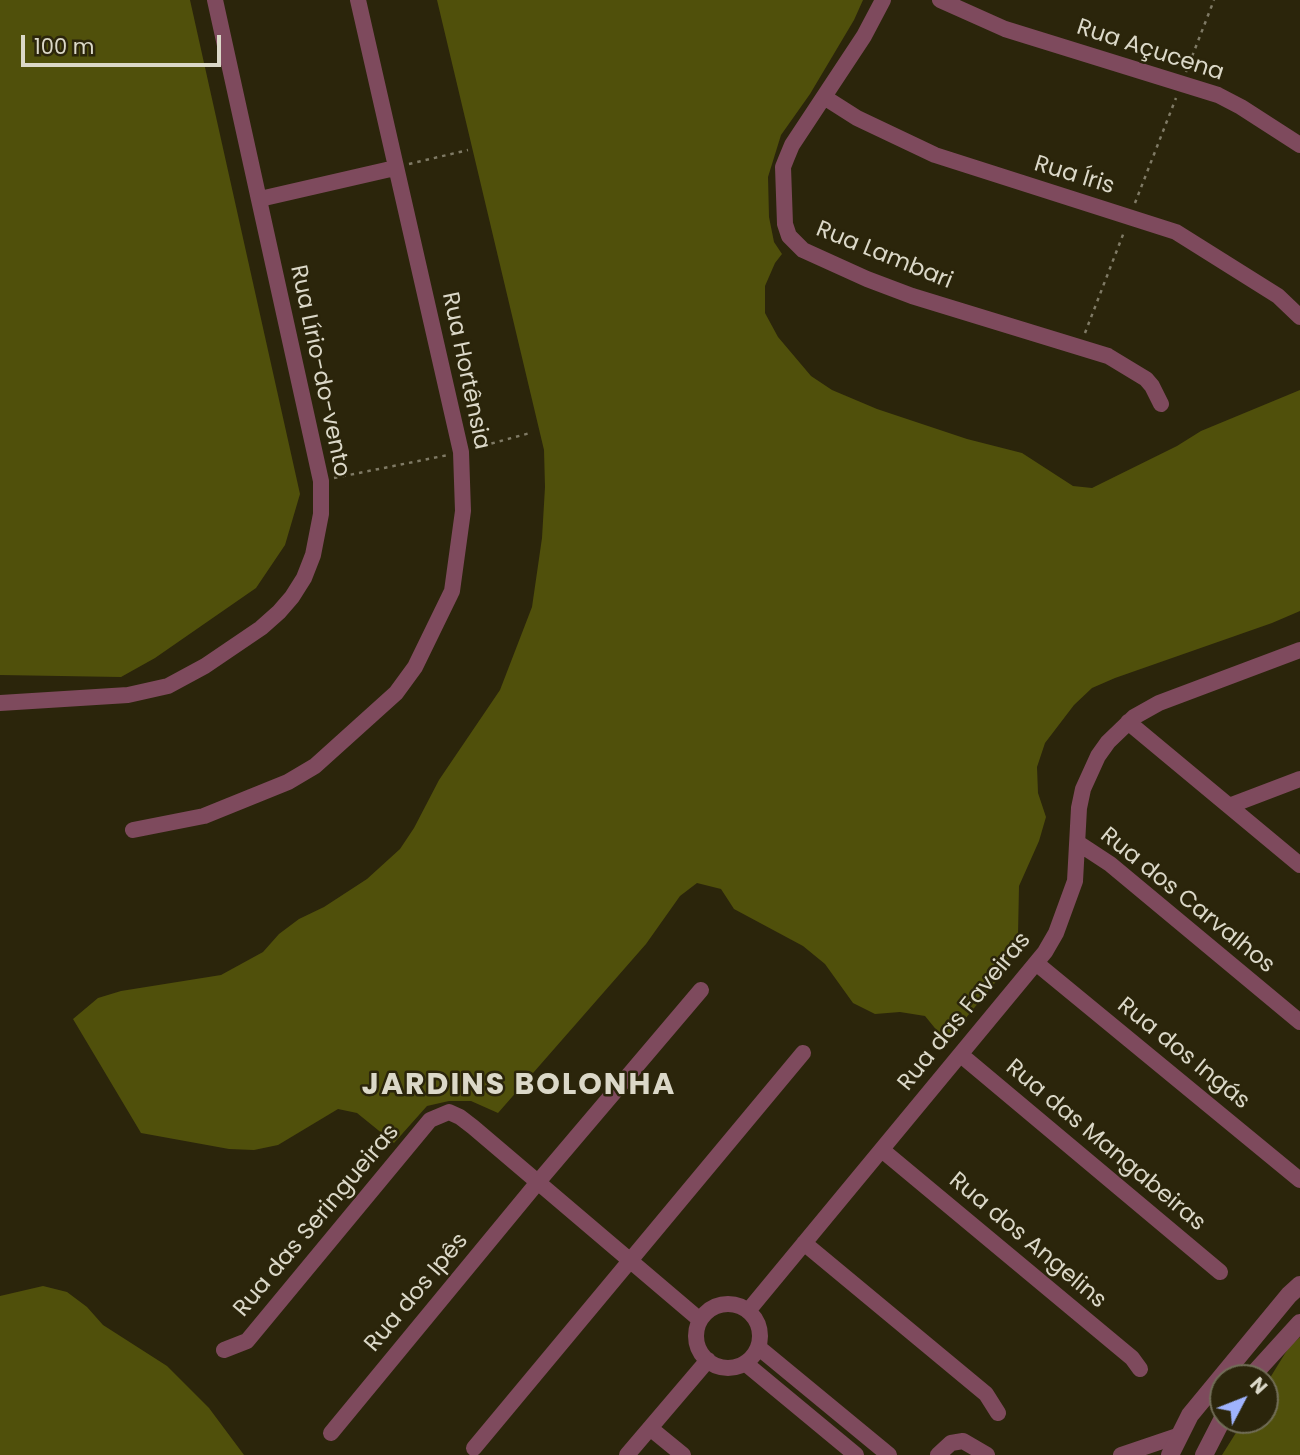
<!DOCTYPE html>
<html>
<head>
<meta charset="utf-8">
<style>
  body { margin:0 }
  #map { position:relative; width:1300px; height:1455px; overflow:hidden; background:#2b250b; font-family:Poppins,sans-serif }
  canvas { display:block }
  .north { position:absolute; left:1209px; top:1364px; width:70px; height:70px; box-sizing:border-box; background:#2b250b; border:2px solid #716d57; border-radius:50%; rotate:48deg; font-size:19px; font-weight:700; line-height:28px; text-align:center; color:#dbd8c8 }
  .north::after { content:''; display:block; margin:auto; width:24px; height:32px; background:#9fb3fd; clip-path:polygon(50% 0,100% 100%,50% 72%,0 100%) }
  .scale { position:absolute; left:21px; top:35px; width:200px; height:32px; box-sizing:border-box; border:4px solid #dbd8c8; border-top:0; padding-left:9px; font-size:21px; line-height:24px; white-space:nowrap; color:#dbd8c8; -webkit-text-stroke:5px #2b250b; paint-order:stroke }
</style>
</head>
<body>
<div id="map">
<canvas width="1300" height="1455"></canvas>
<div class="north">N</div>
<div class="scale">100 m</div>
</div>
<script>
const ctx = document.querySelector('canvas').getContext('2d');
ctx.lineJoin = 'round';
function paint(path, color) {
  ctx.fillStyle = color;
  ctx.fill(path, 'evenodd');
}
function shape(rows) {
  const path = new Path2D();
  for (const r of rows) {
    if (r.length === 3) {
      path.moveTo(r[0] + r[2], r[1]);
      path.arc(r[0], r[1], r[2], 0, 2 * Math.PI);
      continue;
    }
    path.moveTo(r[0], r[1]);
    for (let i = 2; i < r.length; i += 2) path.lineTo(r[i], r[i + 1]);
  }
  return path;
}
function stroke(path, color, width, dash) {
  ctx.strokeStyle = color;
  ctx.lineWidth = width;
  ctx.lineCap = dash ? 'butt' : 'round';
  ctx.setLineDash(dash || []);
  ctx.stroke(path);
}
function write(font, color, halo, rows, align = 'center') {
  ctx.font = font + ' Poppins,sans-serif';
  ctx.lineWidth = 5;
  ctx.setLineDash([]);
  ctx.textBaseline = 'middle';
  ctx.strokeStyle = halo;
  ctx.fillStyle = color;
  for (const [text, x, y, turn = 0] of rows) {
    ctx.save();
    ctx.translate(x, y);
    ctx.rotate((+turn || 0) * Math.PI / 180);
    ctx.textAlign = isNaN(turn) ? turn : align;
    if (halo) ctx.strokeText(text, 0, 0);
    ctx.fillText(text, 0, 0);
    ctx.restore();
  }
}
const forest = shape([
  [0,0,190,0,300,494,285,545,256,588,155,658,121,677,0,675],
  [437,0,863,0,854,20,810,94,781,135,768,177,769,217,774,242,782,254,775,263,765,286,765,313,778,337,811,376,832,390,877,409,967,439,1022,453,1073,486,1092,488,1177,446,1201,431,1300,390,1300,611,1272,623,1115,678,1092,688,1074,705,1045,743,1037,767,1038,793,1046,817,1039,841,1019,886,1018,935,1004,972,955,1031,943,1038,925,1016,900,1012,875,1014,853,1003,825,964,803,946,734,909,721,889,697,883,680,896,646,944,498,1113,471,1101,449,1101,427,1106,394,1143,357,1113,338,1109,278,1145,254,1150,229,1149,141,1133,73,1019,98,998,121,991,221,975,263,952,279,934,299,919,324,907,367,879,400,849,414,828,439,780,500,690,532,607,542,538,545,487,544,450],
  [43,1286,67,1292,87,1307,103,1325,167,1366,209,1408,244,1455,0,1455,0,1296],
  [1300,1337,1300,1455,1222,1455,1244,1420,1265,1420,1265,1386,1289,1347]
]);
const path = shape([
  [1186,72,1214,0],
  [409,164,468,150],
  [1135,203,1176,98],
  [1085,333,1124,232],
  [475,448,530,433],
  [334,478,448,455]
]);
const minor = shape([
  [883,0,864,36,792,145,787,157,783,167,785,224,789,236,803,250,867,279,912,296,1108,356,1146,379,1152,386,1161,404],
  [940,0,1005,29,1218,95,1241,107,1300,145],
  [824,97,857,118,935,155,1176,232,1278,296,1300,317],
  [260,199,395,168],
  [0,703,128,695,168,686,205,666,261,628,279,612,292,597,304,578,313,555,321,514,321,481,215,0],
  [1128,722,1300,865],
  [1229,806,1300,779],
  [133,830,204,816,288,782,315,766,396,693,415,667,452,591,463,511,461,452,358,0],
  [1078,843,1110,864,1300,1022],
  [1036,963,1300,1180],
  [961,1055,1220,1272],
  [882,1150,1132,1358,1140,1369],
  [804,1243,986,1394,998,1413],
  [728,1336,32],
  [748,1311,1045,952,1056,933,1075,881,1079,808,1083,789,1098,756,1108,742,1134,717,1159,703,1300,650],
  [758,1347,889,1455],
  [224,1350,247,1341,430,1120,449,1112,460,1117,473,1127,700,1320],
  [745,1363,856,1455],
  [650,1428,683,1455],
  [331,1433,538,1182,701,990],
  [474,1448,803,1053],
  [627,1455,708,1360],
  [938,1455,951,1443,963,1441,987,1455],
  [1121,1455,1180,1435]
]);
const tertiary = shape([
  [1250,1378,1300,1323],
  [1170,1455,1190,1415,1289,1295,1300,1285],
  [1204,1455,1223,1418]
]);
const streetNames = [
  ["Rua Açucena",1150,51,18],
  ["Rua Íris",1074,176,17],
  ["Rua Lambari",884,256,22],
  ["Rua Lírio-do-vento",319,371,78],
  ["Rua Hortênsia",465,371,78],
  ["Rua dos Carvalhos",1187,901,39],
  ["Rua das Faveiras",965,1012,-51],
  ["Rua dos Ingás",1183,1054,39],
  ["Rua das Mangabeiras",1105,1146,40],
  ["Rua das Seringueiras",317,1221,-50],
  ["Rua dos Angelins",1027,1241,40],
  ["Rua dos Ipês",417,1293,-50]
];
const districtNames = [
  ["JARDINS BOLONHA",519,1086]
];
paint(forest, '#50500b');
stroke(path, '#7f7a65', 2.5, [3.5, 5]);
stroke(minor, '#7e4a5d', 16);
stroke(tertiary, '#7e4a5d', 18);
write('23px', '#dbd8c8', '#2b250b', streetNames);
ctx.letterSpacing = '2px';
write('bold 30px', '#dbd8c8', '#2b250b', districtNames);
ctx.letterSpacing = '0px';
</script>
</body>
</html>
